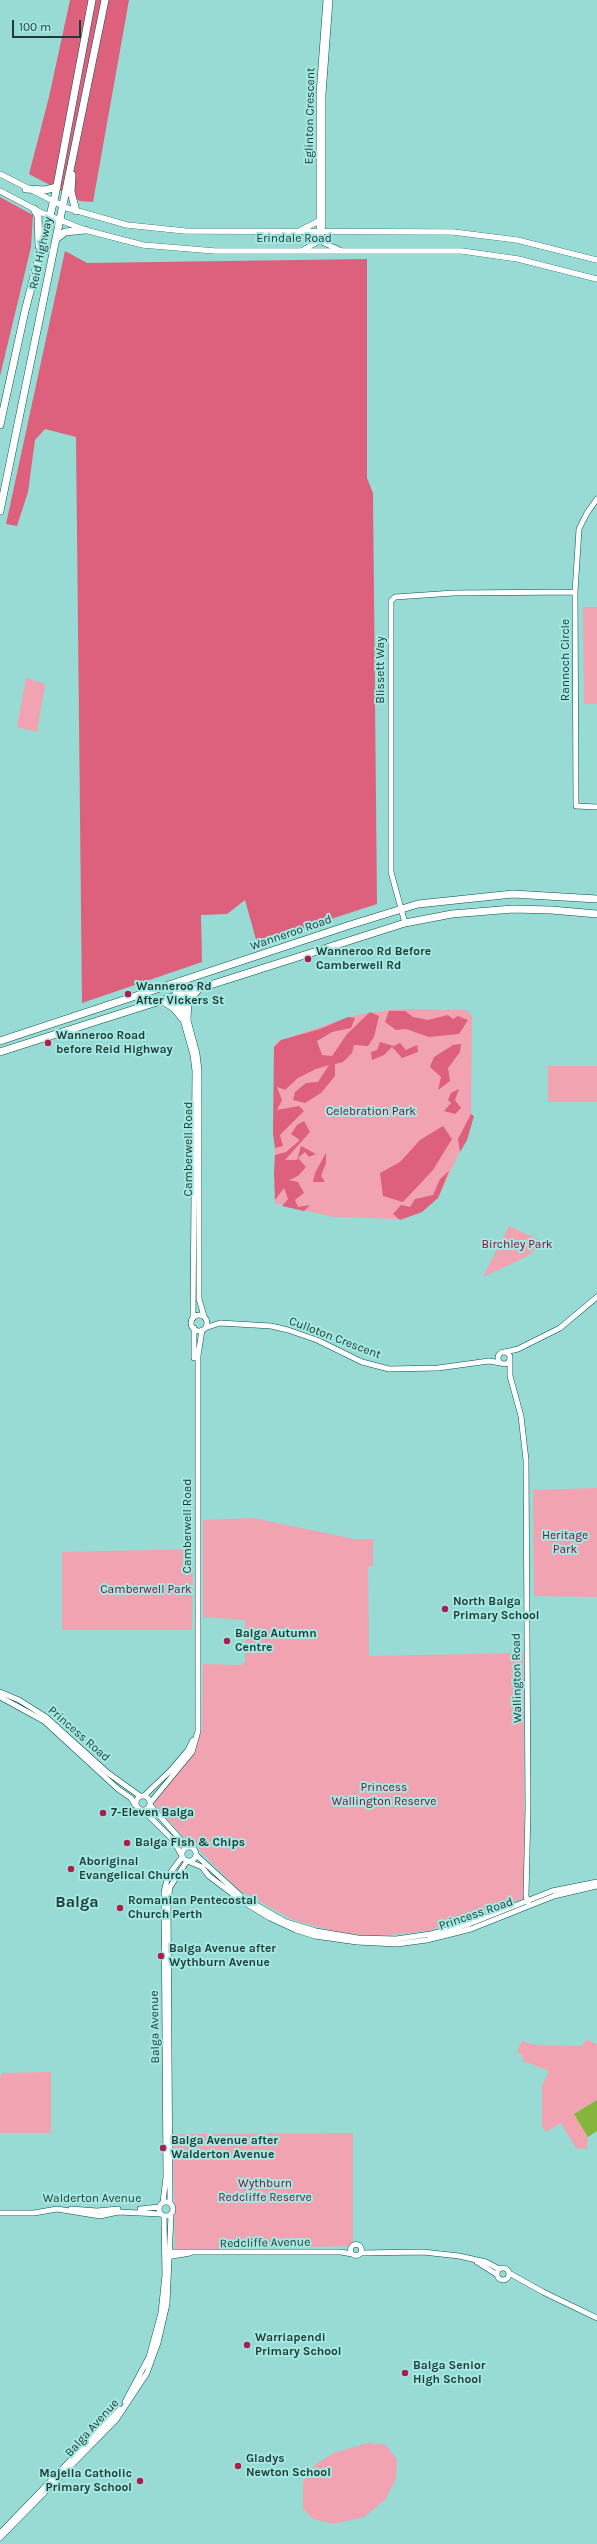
<!DOCTYPE html>
<html>
<head>
<meta charset="utf-8">
<style>
  body { margin:0 }
  #map { position:relative; width:597px; height:2544px; overflow:hidden; background:#97dbd4; font-family:Karla,sans-serif }
  canvas { display:block }
  .scale { position:absolute; left:12px; top:20px; width:69px; height:18px; box-sizing:border-box; border:2px solid #1f3b38; border-top:0; padding-left:5px; font-size:12px; line-height:14px; white-space:nowrap; color:#1f3b38; -webkit-text-stroke:3px #a4e8e1; paint-order:stroke }
</style>
</head>
<body>
<div id="map">
<canvas width="597" height="2544"></canvas>
<div class="scale">100 m</div>
</div>
<script>
const ctx = document.querySelector('canvas').getContext('2d');
ctx.lineJoin = 'round';
function paint(path, color) {
  ctx.fillStyle = color;
  ctx.fill(path, 'evenodd');
}
function shape(rows) {
  const path = new Path2D();
  for (const r of rows) {
    if (r.length === 3) {
      path.moveTo(r[0] + r[2], r[1]);
      path.arc(r[0], r[1], r[2], 0, 2 * Math.PI);
      continue;
    }
    path.moveTo(r[0], r[1]);
    for (let i = 2; i < r.length; i += 2) path.lineTo(r[i], r[i + 1]);
  }
  return path;
}
function stroke(path, color, width, dash) {
  ctx.strokeStyle = color;
  ctx.lineWidth = width;
  ctx.lineCap = dash ? 'butt' : 'round';
  ctx.setLineDash(dash || []);
  ctx.stroke(path);
}
function write(font, color, halo, rows, align = 'center') {
  ctx.font = font + ' Karla,sans-serif';
  ctx.lineWidth = 4;
  ctx.setLineDash([]);
  ctx.textBaseline = 'middle';
  ctx.strokeStyle = halo;
  ctx.fillStyle = color;
  for (const [text, x, y, turn = 0] of rows) {
    ctx.save();
    ctx.translate(x, y);
    ctx.rotate((+turn || 0) * Math.PI / 180);
    ctx.textAlign = isNaN(turn) ? turn : align;
    if (halo) ctx.strokeText(text, 0, 0);
    ctx.fillText(text, 0, 0);
    ctx.restore();
  }
}
const green = shape([
  [583,607,597,607,597,704,584,704],
  [26,678,45,684,37,732,17,727],
  [396,1009,467,1010,472,1016,471,1128,438,1198,400,1219,333,1217,275,1203,274,1046,278,1041,356,1015],
  [548,1066,597,1066,597,1102,548,1102],
  [509,1226,544,1242,526,1257,483,1277],
  [597,1488,597,1597,534,1596,533,1490],
  [253,1518,354,1539,373,1539,373,1566,368,1566,369,1656,523,1653,525,1898,428,1931,380,1936,344,1934,293,1920,239,1890,201,1852,197,1845,187,1841,151,1800,192,1757,202,1729,203,1664,241,1665,245,1662,245,1620,203,1617,203,1520],
  [193,1549,192,1630,62,1630,62,1552],
  [587,2039,597,2045,597,2100,574,2114,588,2137,587,2149,576,2148,561,2123,546,2132,542,2126,542,2086,549,2071,523,2061,522,2055,517,2052,522,2041,534,2045,581,2046],
  [51,2072,51,2133,0,2133,0,2078,2,2073],
  [353,2133,353,2246,175,2250,173,2134],
  [368,2443,386,2445,397,2460,396,2479,385,2500,364,2517,333,2524,313,2519,303,2509,303,2482,316,2464,334,2453]
]);
const forest = shape([
  [70,0,129,0,93,202,80,201,29,174,49,97],
  [0,197,33,215,31,247,0,376],
  [65,251,87,263,367,259,367,478,373,493,377,904,257,943,245,900,227,914,201,915,202,962,82,1003,76,437,45,429,35,440,28,492,17,526,6,524],
  [389,1011,405,1011,413,1017,428,1020,448,1015,453,1019,458,1016,468,1020,459,1034,429,1037,406,1029,396,1030,385,1022],
  [370,1012,379,1016,374,1037,368,1046,354,1045,352,1053,343,1062,335,1064,335,1076,321,1093,305,1103,293,1100,295,1092,306,1083,318,1082,329,1065,316,1069,298,1078,285,1090,277,1087,282,1100,277,1110,299,1106,304,1111,280,1135,283,1146,275,1148,273,1134,274,1047,281,1040,320,1029,348,1017,355,1018,351,1028,332,1032,317,1041,322,1055,332,1056,347,1034],
  [380,1042,394,1046,400,1043,406,1050,417,1045,418,1052,402,1058,392,1047,384,1055,372,1060,371,1052,377,1050],
  [461,1044,460,1052,448,1068,450,1081,438,1090,441,1077,430,1067,434,1057,453,1045],
  [459,1089,455,1100,461,1108,455,1114,444,1111,451,1103,448,1100,451,1093],
  [471,1114,474,1116,467,1140,460,1152,458,1139],
  [304,1121,310,1132,285,1160,297,1160,301,1146,316,1154,309,1157,305,1152,298,1158,306,1167,298,1176,289,1180,298,1182,304,1193,295,1200,298,1207,310,1205,304,1211,282,1206,288,1199,284,1188,275,1200,274,1173,275,1155,286,1152,300,1140,291,1134,297,1125],
  [443,1126,452,1139,433,1170,403,1202,383,1196,380,1173,400,1162,420,1140],
  [326,1153,326,1163,321,1176,325,1182,313,1182,315,1173],
  [449,1171,438,1198,422,1212,400,1220,393,1214,401,1205,410,1207,415,1199,433,1195,440,1179]
]);
const water = shape([
  [597,2100,597,2131,588,2137,574,2114]
]);
const secondary = shape([
  [326,0,319,94,319,227,324,243,340,250],
  [303,250,317,242,323,226,323,94,330,0],
  [597,499,587,513,579,529,575,592,576,806,597,807],
  [405,923,391,872,391,601,395,597,454,593,575,592],
  [178,983,197,1054,199,1071,199,1299,204,1316],
  [173,984,193,1055,195,1071,193,1318],
  [199,1323,8],
  [194,1328,194,1358],
  [205,1328,220,1323,271,1326,288,1330,317,1340,362,1362,389,1369,438,1368,489,1361,501,1363],
  [504,1358,6],
  [505,1352,518,1349,560,1328,597,1297],
  [510,1359,510,1376,521,1416,526,1460,528,1808,526,1896,529,1905],
  [0,1692,19,1700,46,1717,108,1773,140,1796],
  [0,1697,44,1721,118,1789,131,1798,135,1805],
  [143,1803,7],
  [144,1796,171,1770,188,1750,193,1740],
  [150,1803,192,1752,198,1731,198,1356,202,1330],
  [150,1805,187,1847],
  [144,1811,173,1840,181,1854],
  [189,1854,7],
  [196,1855,242,1897,286,1922,316,1931,358,1938,396,1939,431,1934,469,1924,552,1891,597,1882],
  [190,1862,202,1867,209,1876,242,1901,270,1918,296,1930,315,1936,357,1942,397,1944,427,1940,471,1929,554,1896,597,1886],
  [166,2209,7],
  [163,2202,166,2177,164,1892,168,1876,182,1857],
  [170,2203,168,1901,170,1887,187,1861],
  [71,2209,97,2211,118,2209],
  [140,2209,159,2207],
  [0,2213,34,2213,57,2209,100,2216,118,2212,161,2214],
  [356,2250,5.5],
  [168,2252,341,2252,352,2254],
  [361,2253,423,2252,459,2256,486,2262,499,2269],
  [167,2257,190,2253],
  [477,2262,496,2274],
  [503,2274,6],
  [509,2273,543,2292,597,2318],
  [125,2402,149,2357,161,2313,165,2275,164,2216],
  [0,2533,120,2409],
  [0,2538,116,2420,147,2373,158,2343,167,2304,171,2215]
]);
const primary = shape([
  [0,174,67,208,127,225,185,231,453,232,517,240,597,260],
  [0,191,40,212,85,230,143,245,215,251,462,251,518,259,597,279],
  [301,230,319,221]
]);
const highway = shape([
  [72,175,71,192,76,211],
  [26,189,45,190,57,187],
  [34,209,38,216,39,246],
  [56,239,65,232,85,230],
  [0,425,25,311,55,196,92,0],
  [0,511,105,0],
  [163,1001,174,1008,183,1019],
  [187,1019,188,1001,197,991],
  [0,1041,350,925,418,904,513,894,597,899],
  [0,1052,405,923,452,914,513,909,551,910,597,914]
]);
const markers = [
  [308,959,4,"#ae1c4d"],
  [128,994,4,"#ae1c4d"],
  [48,1043,4,"#ae1c4d"],
  [445,1609,4,"#ae1c4d"],
  [227,1641,4,"#ae1c4d"],
  [103,1813,4,"#ae1c4d"],
  [127,1843,4,"#ae1c4d"],
  [71,1869,4,"#ae1c4d"],
  [120,1908,4,"#ae1c4d"],
  [161,1956,4,"#ae1c4d"],
  [163,2148,4,"#ae1c4d"],
  [247,2345,4,"#ae1c4d"],
  [405,2373,4,"#ae1c4d"],
  [238,2466,4,"#ae1c4d"],
  [140,2481,4,"#ae1c4d"]
];
const streetNames = [
  ["Eglinton Crescent",310,116,-89],
  ["Erindale Road",294,239],
  ["Reid Highway",41,253,-78],
  ["Rannoch Circle",566,660,-90],
  ["Blissett Way",381,670,-90],
  ["Wanneroo Road",291,933,-19],
  ["Camberwell Road",189,1149,-90],
  ["Culloton Crescent",335,1338,21],
  ["Camberwell Road",188,1526,-90],
  ["Wallington Road",517,1678,-91],
  ["Princess Road",79,1734,41],
  ["Princess Road",476,1914,-19],
  ["Balga Avenue",155,2027,-91],
  ["Walderton Avenue",92,2199],
  ["Redcliffe Avenue",265,2243,-1],
  ["Balga Avenue",92,2428,-48]
];
const poiNames = [
  ["Wanneroo Rd Before",316,952],
  ["Camberwell Rd",316,966],
  ["Wanneroo Rd",136,987],
  ["After Vickers St",136,1001],
  ["Wanneroo Road",56,1036],
  ["before Reid Highway",56,1050],
  ["North Balga",453,1602],
  ["Primary School",453,1616],
  ["Balga Autumn",235,1634],
  ["Centre",235,1648],
  ["7-Eleven Balga",111,1813],
  ["Balga Fish & Chips",135,1843],
  ["Aboriginal",79,1862],
  ["Evangelical Church",79,1876],
  ["Romanian Pentecostal",128,1901],
  ["Church Perth",128,1915],
  ["Balga Avenue after",169,1949],
  ["Wythburn Avenue",169,1963],
  ["Balga Avenue after",171,2141],
  ["Walderton Avenue",171,2155],
  ["Warriapendi",255,2338],
  ["Primary School",255,2352],
  ["Balga Senior",413,2366],
  ["High School",413,2380],
  ["Gladys",246,2459],
  ["Newton School",246,2473],
  ["Majella Catholic",132,2474,"right"],
  ["Primary School",132,2488,"right"]
];
const parkNames = [
  ["Celebration Park",371,1112],
  ["Birchley Park",517,1245],
  ["Heritage",565,1536],
  ["Park",565,1550],
  ["Camberwell Park",146,1590],
  ["Princess",384,1788],
  ["Wallington Reserve",384,1802],
  ["Wythburn",265,2184],
  ["Redcliffe Reserve",265,2198]
];
const districtNames = [
  ["Balga",77,1902]
];
paint(green, '#f2a3b1');
paint(forest, '#dd607d');
paint(water, '#86b53b');
stroke(secondary, '#01534e', 6);
stroke(primary, '#01534e', 6);
stroke(highway, '#01534e', 8);
stroke(secondary, '#fff', 5);
stroke(primary, '#fff', 5.5);
stroke(highway, '#fff', 7);
for (const [x, y, r, color] of markers) {
  const dot = new Path2D();
  dot.arc(x, y, r, 0, 2 * Math.PI);
  ctx.fillStyle = color;
  ctx.fill(dot);
  stroke(dot, '#a4e8e1', 1.5);
}
write('12px', '#1f3b38', '#a4e8e1', streetNames);
write('bold 12px', '#1f3b38', '#a4e8e1', poiNames, 'left');
write('12px', '#840f38', '#a4e8e1', parkNames);
write('bold 16px', '#1f3b38', '#a4e8e1', districtNames);
</script>
</body>
</html>
